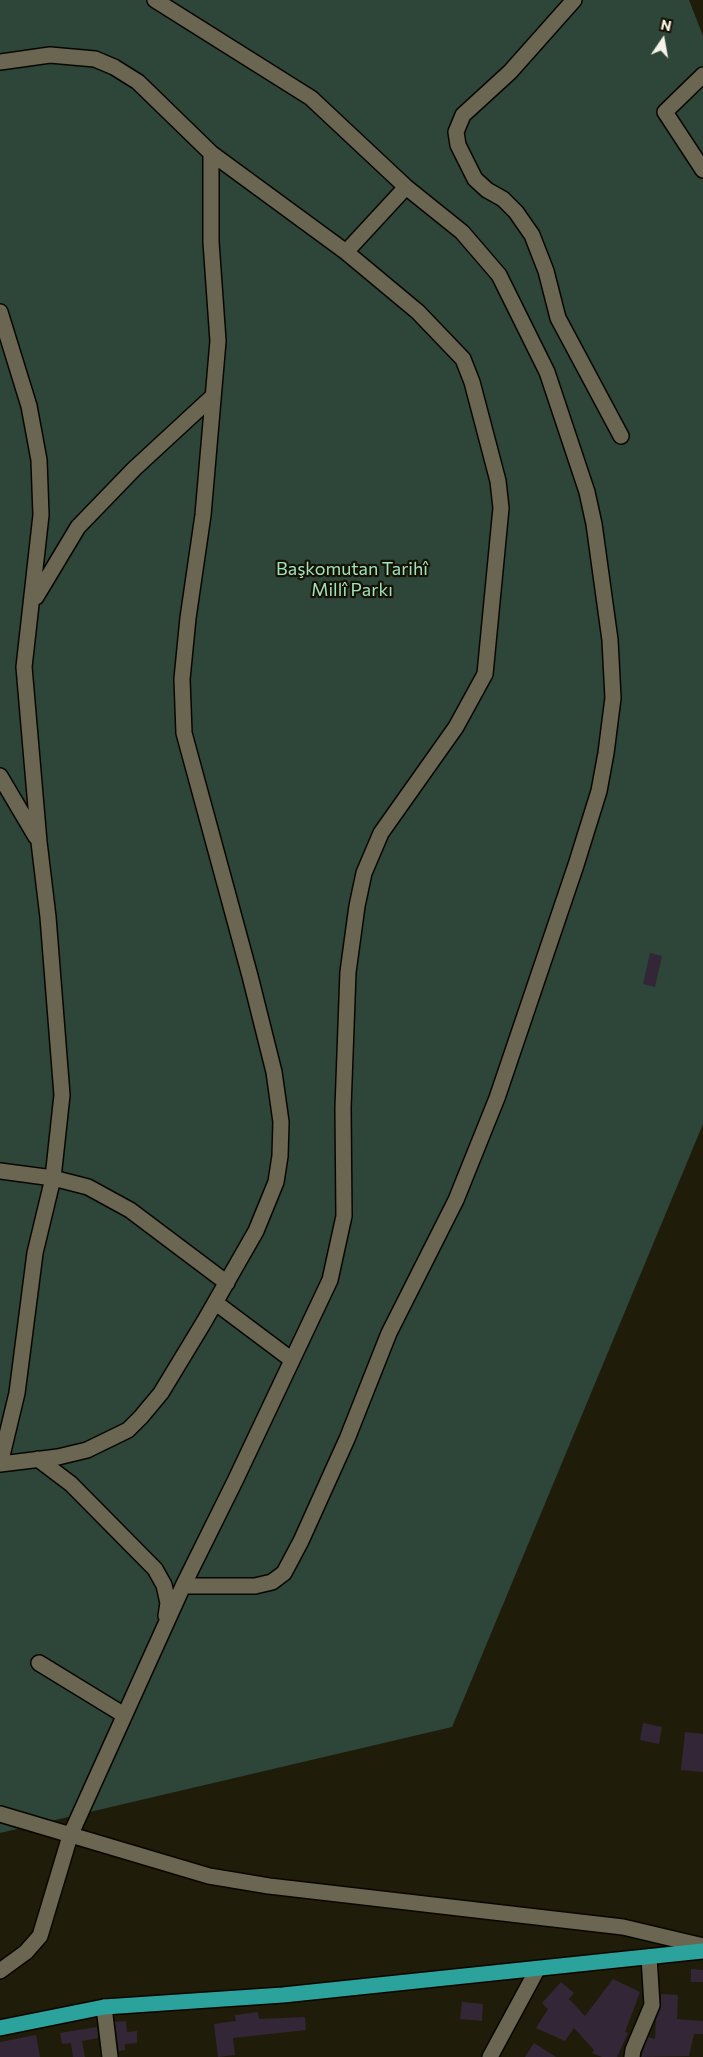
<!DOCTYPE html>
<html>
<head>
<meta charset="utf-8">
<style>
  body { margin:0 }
  #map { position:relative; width:703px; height:2057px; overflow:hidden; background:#201c0a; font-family:Commissioner,sans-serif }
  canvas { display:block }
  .north { position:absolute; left:638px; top:15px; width:50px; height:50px; -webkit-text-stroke:4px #161303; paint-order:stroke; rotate:12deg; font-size:14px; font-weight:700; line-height:20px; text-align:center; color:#f5f3e7 }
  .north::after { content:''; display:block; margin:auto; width:18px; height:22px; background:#f5f3e7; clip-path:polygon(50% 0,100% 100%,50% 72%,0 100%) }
</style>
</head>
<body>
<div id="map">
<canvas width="703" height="2057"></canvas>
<div class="north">N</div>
</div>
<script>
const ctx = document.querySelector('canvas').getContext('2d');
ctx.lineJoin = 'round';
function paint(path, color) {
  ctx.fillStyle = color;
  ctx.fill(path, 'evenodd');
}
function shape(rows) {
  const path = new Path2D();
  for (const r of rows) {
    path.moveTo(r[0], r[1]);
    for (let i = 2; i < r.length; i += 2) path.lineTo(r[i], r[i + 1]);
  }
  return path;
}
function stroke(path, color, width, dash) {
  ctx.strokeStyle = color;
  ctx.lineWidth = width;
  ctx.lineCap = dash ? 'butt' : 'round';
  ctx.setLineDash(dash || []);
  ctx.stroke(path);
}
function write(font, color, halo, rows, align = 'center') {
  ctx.font = font + ' Commissioner,sans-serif';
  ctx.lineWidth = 4.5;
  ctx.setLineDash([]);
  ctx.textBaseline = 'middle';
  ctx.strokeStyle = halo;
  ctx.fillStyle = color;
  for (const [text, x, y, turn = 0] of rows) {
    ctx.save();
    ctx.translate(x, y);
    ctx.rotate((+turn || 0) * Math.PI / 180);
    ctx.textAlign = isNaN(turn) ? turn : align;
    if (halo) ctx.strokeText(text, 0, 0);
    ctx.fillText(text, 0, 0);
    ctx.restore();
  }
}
const green = shape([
  [0,0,689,0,703,36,703,1124,452,1727,0,1833]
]);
const building = shape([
  [650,953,662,956,655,987,643,984],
  [643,1723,662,1727,659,1744,640,1740],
  [685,1732,703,1734,703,1772,681,1770],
  [691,1969,703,1970,703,1982,691,1982],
  [613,1979,640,1992,625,2032,628,2033,617,2057,602,2057,592,2053,594,2050,574,2028,565,2041,536,2028,548,2009,542,2003,561,1982,574,1993,569,1999,585,2016],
  [661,1994,678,1995,677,2019,703,2021,703,2034,694,2034,689,2056,641,2057,648,2037,655,2039,656,2020,661,2005],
  [462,2002,483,2004,482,2021,460,2019],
  [258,2012,259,2019,305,2017,306,2030,233,2038,235,2055,218,2057,214,2024,236,2021,235,2015],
  [126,2021,127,2032,137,2031,137,2043,125,2044,125,2050,119,2051,115,2022],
  [97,2027,98,2038,82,2041,85,2057,73,2057,71,2043,62,2044,60,2033],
  [36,2035,40,2057,0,2057,0,2042],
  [534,2043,556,2057,525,2057]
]);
const minor = shape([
  [155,0,311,98,406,187,462,232,499,275,547,372,587,492,594,524,610,640,613,698,606,753,599,791,576,865,497,1098,456,1200,389,1333,347,1439,301,1541,284,1573,272,1582,255,1586,183,1586],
  [574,0,510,72,463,115,456,132,458,145,475,179,487,190,503,199,516,212,532,235,546,271,558,318,621,436],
  [0,62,50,55,95,59,114,67,138,82,211,153,346,252,418,312,463,359,472,382,498,481,501,508,485,674,456,727,381,833,364,873,357,906,348,972,343,1108,344,1216,330,1280,235,1481,183,1586,70,1836,40,1936,26,1952,0,1971],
  [703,75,665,112,703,170],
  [346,252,406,187],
  [0,312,29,406,39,460,41,515,24,667,39,842,48,917,62,1095,53,1178,35,1253,17,1393,0,1464],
  [36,597,78,527,134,469,212,397],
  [0,776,36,837],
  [0,1171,53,1178,88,1187,130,1210,227,1283],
  [216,1303,292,1360],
  [38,1459,71,1484,155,1569,164,1585,168,1603,166,1616],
  [0,1464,58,1457,87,1450,128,1430,141,1417,161,1393,204,1322,256,1231,276,1182,280,1156,281,1122,274,1072,250,976,184,733,182,679,188,618,203,515,218,341,211,242,211,153],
  [39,1663,124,1715],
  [0,1814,209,1876,269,1886,623,1927,703,1946],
  [104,2007,110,2057],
  [490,2057,537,1970],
  [632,2057,633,2050,652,2005,649,1957]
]);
const major = shape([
  [0,2028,104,2007,283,1995,703,1951]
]);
const parkNames = [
  ["Başkomutan Tarihî",352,569],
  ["Millî Parkı",352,590]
];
paint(green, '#2e453a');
paint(building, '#332737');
stroke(minor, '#090600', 18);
stroke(major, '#090600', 18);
stroke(minor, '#6a6652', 15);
stroke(major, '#2ba39c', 15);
write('18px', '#9fe1c3', '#161303', parkNames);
</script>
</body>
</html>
